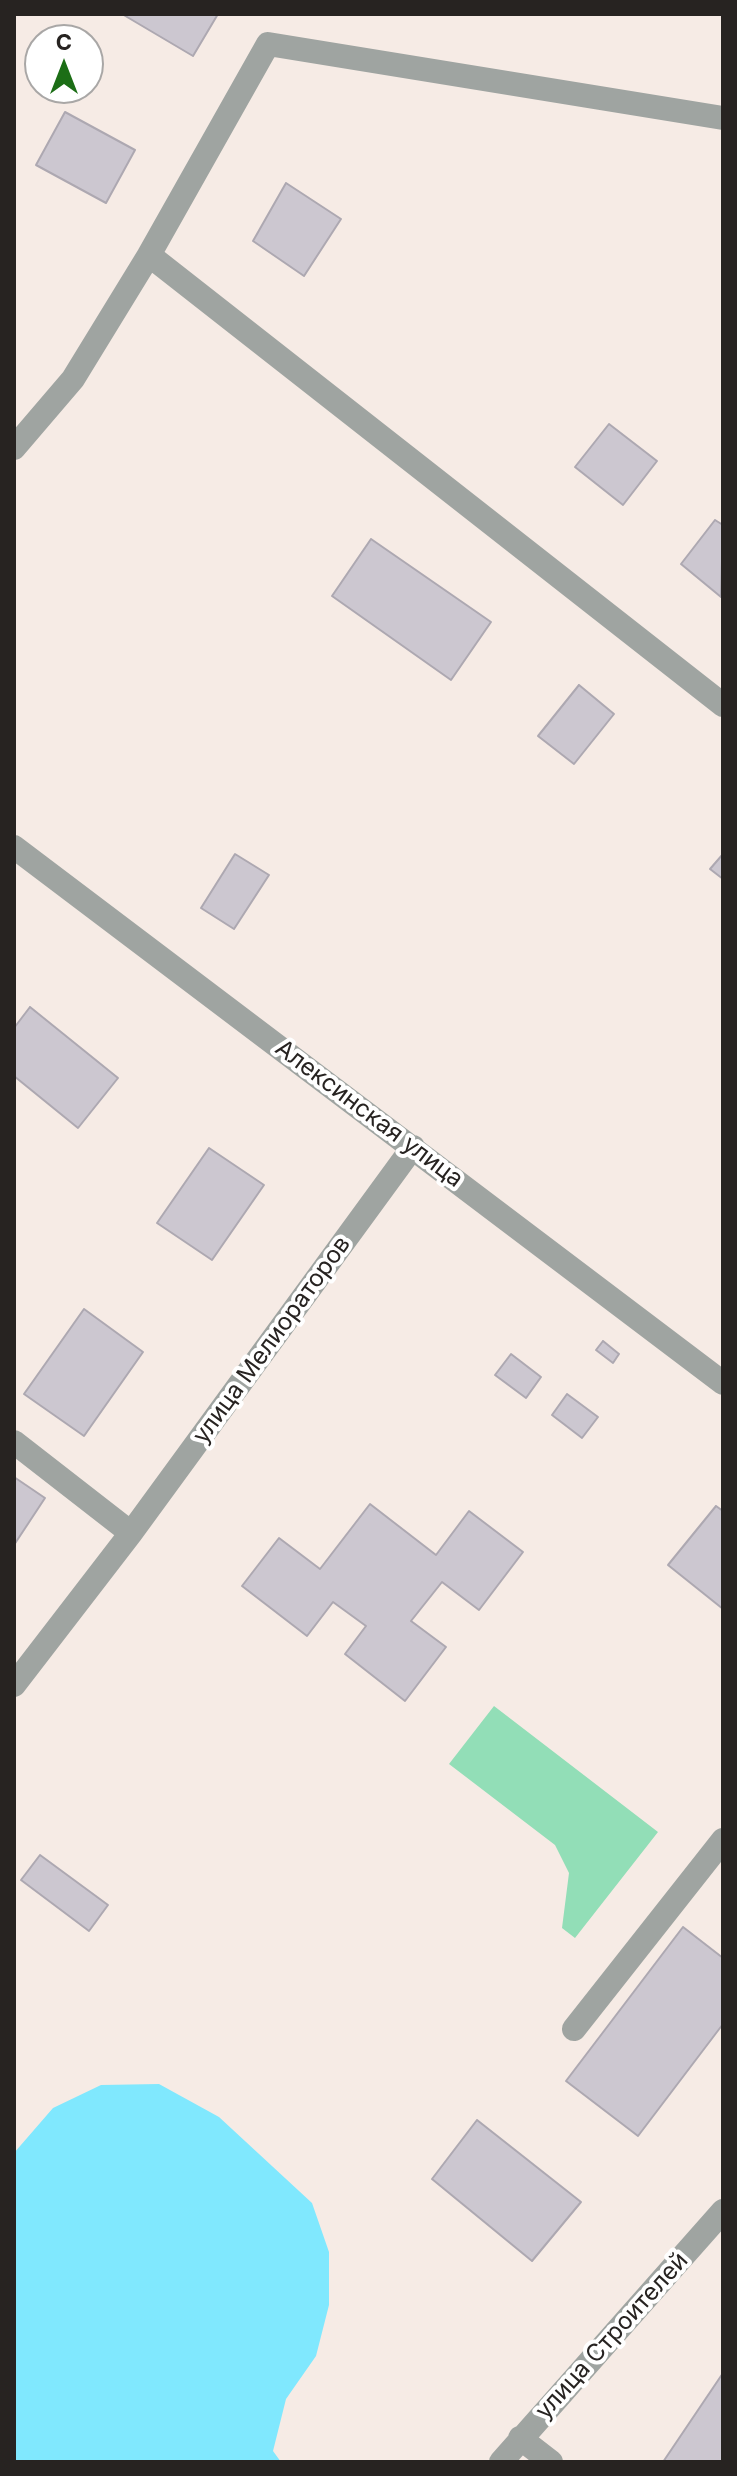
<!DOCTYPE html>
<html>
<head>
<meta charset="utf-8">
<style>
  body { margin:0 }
  #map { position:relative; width:737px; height:2476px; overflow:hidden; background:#f6ebe5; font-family:Inter,sans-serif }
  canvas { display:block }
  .frame { position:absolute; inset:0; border:16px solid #272321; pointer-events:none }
  .north { position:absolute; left:24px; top:24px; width:80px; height:80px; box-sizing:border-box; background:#fff; border:2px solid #a9a7a6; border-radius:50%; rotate:0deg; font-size:22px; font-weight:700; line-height:32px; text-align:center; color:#272321 }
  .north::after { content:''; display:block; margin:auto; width:28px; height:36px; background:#1c6e16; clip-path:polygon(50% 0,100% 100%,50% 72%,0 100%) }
</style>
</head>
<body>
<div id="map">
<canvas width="737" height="2476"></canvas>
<div class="frame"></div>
<div class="north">С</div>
</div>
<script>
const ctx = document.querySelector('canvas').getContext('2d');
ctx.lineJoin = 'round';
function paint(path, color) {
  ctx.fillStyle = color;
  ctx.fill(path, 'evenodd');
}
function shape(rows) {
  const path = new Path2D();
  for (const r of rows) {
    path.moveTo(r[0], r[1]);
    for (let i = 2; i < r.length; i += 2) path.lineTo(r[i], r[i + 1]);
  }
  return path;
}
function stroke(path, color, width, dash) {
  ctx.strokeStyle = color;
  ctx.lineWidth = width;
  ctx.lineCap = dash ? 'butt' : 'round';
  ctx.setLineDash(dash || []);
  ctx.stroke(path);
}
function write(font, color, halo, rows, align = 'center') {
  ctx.font = font + ' Inter,sans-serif';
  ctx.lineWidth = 8;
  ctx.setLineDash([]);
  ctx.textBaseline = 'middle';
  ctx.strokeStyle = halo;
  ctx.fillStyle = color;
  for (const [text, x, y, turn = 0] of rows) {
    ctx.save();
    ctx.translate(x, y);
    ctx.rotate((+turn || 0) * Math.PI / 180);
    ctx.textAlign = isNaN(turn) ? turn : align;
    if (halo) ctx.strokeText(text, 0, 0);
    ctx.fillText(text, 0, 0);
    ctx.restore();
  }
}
const green = shape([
  [494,1706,658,1832,575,1938,562,1928,569,1873,555,1845,449,1764]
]);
const water = shape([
  [159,2084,219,2117,312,2203,329,2252,329,2305,316,2356,286,2399,273,2451,281,2462,14,2462,14,2153,53,2108,101,2085]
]);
const building = shape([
  [122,14,218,14,193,56,122,14],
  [65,112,135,150,106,203,36,165,65,112],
  [286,183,341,219,304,276,253,241,286,183],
  [609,424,657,461,623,505,575,467,609,424],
  [715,520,723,525,721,597,681,564,715,520],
  [371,539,491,622,451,680,332,596,371,539],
  [579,685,614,714,574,764,538,736,579,685],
  [235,854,269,875,234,929,201,908,235,854],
  [723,854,723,879,710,869,723,854],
  [30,1007,118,1078,78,1128,14,1076,14,1028,30,1007],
  [209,1148,264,1185,212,1260,157,1223,209,1148],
  [84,1309,143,1352,84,1436,24,1394,84,1309],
  [603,1341,619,1354,613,1363,596,1350,603,1341],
  [511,1354,541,1377,526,1398,495,1375,511,1354],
  [567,1394,598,1417,582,1438,552,1415,567,1394],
  [14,1477,45,1498,14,1545,14,1477],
  [370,1504,436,1555,469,1511,523,1552,479,1610,442,1582,411,1621,446,1647,405,1701,345,1654,366,1626,333,1602,307,1636,242,1586,279,1538,320,1569,370,1504],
  [716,1506,723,1511,723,1609,668,1565,716,1506],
  [40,1855,108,1905,89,1931,21,1880,40,1855],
  [683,1927,723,1958,723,2024,638,2136,566,2081,683,1927],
  [477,2120,581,2202,532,2261,432,2179,477,2120],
  [723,2373,723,2462,663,2462,723,2373]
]);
const minor = shape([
  [149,255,268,44,723,118],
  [14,448,73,379,149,255,723,705],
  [14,847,723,1383],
  [14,1442,131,1533],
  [14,1685,131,1533,413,1147],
  [574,2029,723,1840],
  [520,2438,551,2462],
  [501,2462,723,2211]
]);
const streetNames = [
  ["Алексинская улица",369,1114,37],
  ["улица Мелиораторов",272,1340,-54],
  ["улица Строителей",612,2336,-48]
];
paint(green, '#92deb7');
paint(water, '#80e8fe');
paint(building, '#ccc7d0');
stroke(building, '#ada8b1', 2);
stroke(minor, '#9fa4a1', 24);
write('24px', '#272321', '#fff', streetNames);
</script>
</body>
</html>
